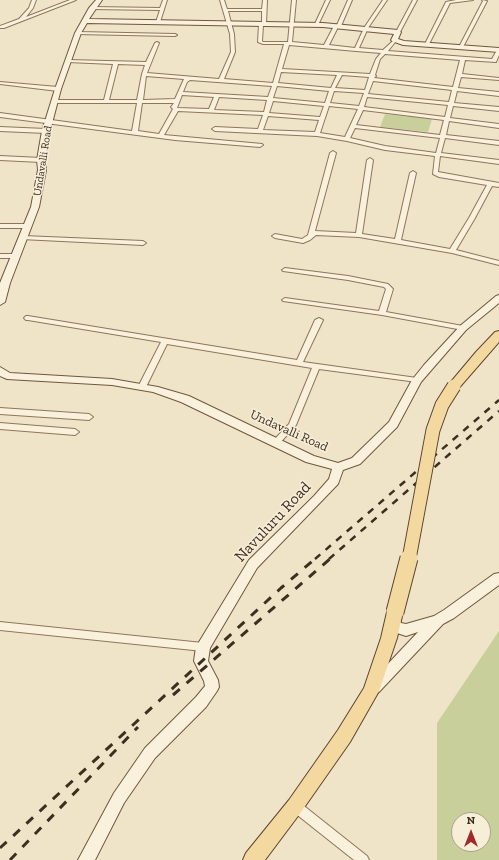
<!DOCTYPE html>
<html>
<head>
<meta charset="utf-8">
<style>
  body { margin:0 }
  #map { position:relative; width:499px; height:860px; overflow:hidden; background:#f0e4c8; font-family:"Zilla Slab",serif }
  canvas { display:block }
  .north { position:absolute; left:451px; top:812px; width:40px; height:40px; box-sizing:border-box; background:#f7eed8; border:1px solid #ada18e; border-radius:50%; rotate:0deg; font-size:11px; font-weight:700; line-height:16px; text-align:center; color:#3d2e20 }
  .north::after { content:''; display:block; margin:auto; width:14px; height:18px; background:#9e2a2b; clip-path:polygon(50% 0,100% 100%,50% 72%,0 100%) }
</style>
</head>
<body>
<div id="map">
<canvas width="499" height="860"></canvas>
<div class="north">N</div>
</div>
<script>
const ctx = document.querySelector('canvas').getContext('2d');
ctx.lineJoin = 'round';
function paint(path, color) {
  ctx.fillStyle = color;
  ctx.fill(path, 'evenodd');
}
function shape(rows) {
  const path = new Path2D();
  for (const r of rows) {
    path.moveTo(r[0], r[1]);
    for (let i = 2; i < r.length; i += 2) path.lineTo(r[i], r[i + 1]);
  }
  return path;
}
function stroke(path, color, width, dash) {
  ctx.strokeStyle = color;
  ctx.lineWidth = width;
  ctx.lineCap = dash ? 'butt' : 'round';
  ctx.setLineDash(dash || []);
  ctx.stroke(path);
}
function write(font, color, halo, rows, align = 'center') {
  ctx.font = font + ' "Zilla Slab",serif';
  ctx.lineWidth = 3;
  ctx.setLineDash([]);
  ctx.textBaseline = 'middle';
  ctx.strokeStyle = halo;
  ctx.fillStyle = color;
  for (const [text, x, y, turn = 0] of rows) {
    ctx.save();
    ctx.translate(x, y);
    ctx.rotate((+turn || 0) * Math.PI / 180);
    ctx.textAlign = isNaN(turn) ? turn : align;
    if (halo) ctx.strokeText(text, 0, 0);
    ctx.fillText(text, 0, 0);
    ctx.restore();
  }
}
const green = shape([
  [385,114,432,119,428,132,380,127],
  [499,631,499,860,437,860,437,723],
  [459,820,483,820,483,844,459,844]
]);
const street = shape([
  [32,0,36,0,33,8,26,17,70,0,76,0,4,28,0,28,0,26,19,19,29,8,32,0],
  [163,0,167,0,160,22,158,23,156,22,160,10,92,9,90,8,92,7,160,8,163,0],
  [220,0,224,0,227,9,262,9,263,0,267,0,266,24,263,25,262,41,263,42,288,42,292,0,296,0,292,42,324,45,334,26,337,25,348,0,352,0,341,26,338,27,329,45,355,48,364,28,383,0,387,0,368,28,359,48,383,50,394,40,396,41,388,51,492,59,497,50,499,49,499,55,496,62,465,60,462,74,499,78,499,80,461,77,458,88,499,92,499,96,457,91,454,103,499,107,499,111,453,106,450,118,499,124,499,128,449,121,446,135,499,141,499,145,445,138,441,153,499,160,499,164,440,156,438,172,499,183,499,187,492,186,475,218,456,250,499,261,499,265,452,253,359,237,316,235,310,240,303,243,275,238,272,236,275,234,302,239,308,235,330,153,333,151,336,153,315,231,356,233,367,160,370,158,373,160,362,234,395,239,410,173,413,171,416,173,401,240,450,249,469,218,487,185,439,177,433,174,435,156,385,150,347,141,317,136,215,131,212,129,215,127,258,129,263,115,178,111,164,135,262,144,263,145,260,147,175,140,0,117,0,113,132,131,137,103,53,103,52,102,55,100,104,100,113,64,68,62,66,61,68,60,146,62,155,43,157,42,159,43,147,73,219,79,231,52,230,34,220,0],
  [228,11,262,11,262,23,259,24,258,42,263,44,284,44,273,83,224,79,235,52,234,34,228,11],
  [289,45,356,51,381,53,376,59,370,74,282,69,289,45],
  [385,54,460,60,453,87,374,78,376,76,375,75,380,59,385,54],
  [118,64,145,65,142,74,137,100,109,100,118,64],
  [281,72,337,75,331,88,278,83,281,72],
  [342,75,369,77,365,90,335,88,342,75],
  [146,76,184,79,175,99,143,100,146,76],
  [190,80,272,86,268,97,183,92,187,82,190,80],
  [373,81,452,90,449,102,368,94,373,81],
  [277,86,329,91,325,103,273,98,277,86],
  [334,91,364,93,359,106,330,103,334,91],
  [182,95,214,97,209,109,177,108,182,95],
  [219,97,267,100,264,112,214,110,219,97],
  [367,97,448,105,445,117,364,107,367,97],
  [273,101,324,106,320,117,269,113,273,101],
  [142,103,174,103,171,107,173,109,159,134,138,131,142,103],
  [329,106,358,109,345,137,320,133,329,106],
  [363,110,444,120,440,135,356,125,363,110],
  [268,116,319,120,315,132,263,130,268,116],
  [355,128,440,138,436,153,385,146,350,138,355,128],
  [326,0,330,0,318,25,314,26,326,0],
  [413,0,417,0,400,32,396,33,396,32,413,0],
  [456,0,473,0,450,3,429,44,425,45,425,44,446,2,456,0],
  [482,0,487,1,463,47,459,48,459,47,483,1,482,0],
  [78,32,175,34,177,35,175,36,76,34,76,33,78,32],
  [0,82,58,87,61,89,58,91,0,84,0,82],
  [0,127,46,129,49,131,46,133,0,131,0,127],
  [0,156,41,158,44,160,41,162,0,160,0,156],
  [0,224,28,224,31,226,28,228,0,228,0,224],
  [23,236,143,241,146,243,143,245,21,239,21,237,23,236],
  [0,254,17,254,20,256,17,258,0,258,0,254],
  [285,268,348,276,388,284,393,289,386,312,463,326,467,328,463,330,382,315,283,301,282,300,285,298,379,311,386,289,384,287,348,280,283,271,282,270,285,268],
  [26,316,28,316,297,360,315,320,319,318,323,320,303,362,417,378,421,380,417,382,319,369,296,425,279,444,276,445,272,442,289,424,312,368,167,344,146,387,142,390,138,387,161,342,28,320,26,320,24,318,26,316],
  [0,408,89,414,93,417,89,420,0,414,0,408],
  [0,423,75,429,79,432,75,435,0,429,0,423],
  [0,622,203,643,206,644,208,647,206,650,203,651,0,630,0,622],
  [295,800,299,802,367,856,369,860,354,860,291,810,289,806,291,802,295,800]
]);
const secondary = shape([
  [96,0,102,0,89,19,323,23,398,30,401,32,398,39,404,41,499,48,499,52,403,45,392,41,391,40,394,34,323,27,87,23,81,33,61,89,50,131,45,160,46,170,39,207,10,283,5,302,0,305,0,283,31,207,38,170,37,160,42,131,55,89,75,33,89,8,96,0],
  [499,295,499,303,466,330,421,382,397,427,360,464,343,470,338,484,257,568,210,648,208,661,218,680,219,687,217,691,206,707,155,758,124,803,95,860,78,860,114,793,145,748,196,697,205,686,204,681,194,661,196,647,249,560,314,496,329,479,332,469,306,462,181,402,153,392,112,385,7,379,0,376,0,367,10,373,112,379,158,387,189,396,314,456,338,463,352,458,389,422,412,380,424,365,460,326,496,296,499,295],
  [499,573,499,585,454,618,443,624,379,692,374,694,369,692,367,688,369,684,418,632,406,636,391,631,386,622,388,618,393,616,398,618,401,623,406,624,434,616,444,610,494,574,499,573]
]);
const primary = shape([
  [499,331,499,342,458,389,450,389,448,386,450,383,476,352,495,332,499,331],
  [395,606,401,607,403,612,397,638,379,691,350,742,301,812,265,860,243,860,246,853,289,800,338,730,364,688,381,638,387,612,389,607,395,606]
]);
const railFar1 = shape([
  [315,559,499,400],
  [329,559,499,411]
]);
const rail = shape([
  [173,695,331,558],
  [0,848,281,588,316,558],
  [10,860,138,727]
]);
const primaryBridgeFar1 = shape([
  [409,559,433,430,442,405,454,386]
]);
const primaryBridge = shape([
  [395,612,409,558]
]);
const farStreetnames = [
  ["Undavalli Road",43,161,-81]
];
const streetNames = [
  ["Undavalli Road",289,431,24]
];
const nearStreetnames = [
  ["Navuluru Road",273,522,-47]
];
paint(green, '#c9cf9b');
stroke(street, '#8d765c', 2);
stroke(secondary, '#6f573f', 2);
stroke(primary, '#5b4430', 2);
paint(street, '#faf1dc');
paint(secondary, '#faf1dc');
paint(primary, '#f3d9a0');
stroke(railFar1, '#3d2e20', 2.5, [7, 7]);
stroke(rail, '#3d2e20', 3, [9, 9]);
stroke(primaryBridgeFar1, '#5b4430', 15, []);
stroke(primaryBridge, '#5b4430', 19, []);
stroke(primaryBridgeFar1, '#f3d9a0', 13);
stroke(primaryBridge, '#f3d9a0', 17);
write('11px', '#3d2e20', '#f7eed8', farStreetnames);
write('13px', '#3d2e20', '#f7eed8', streetNames);
write('16px', '#3d2e20', '#f7eed8', nearStreetnames);
</script>
</body>
</html>
